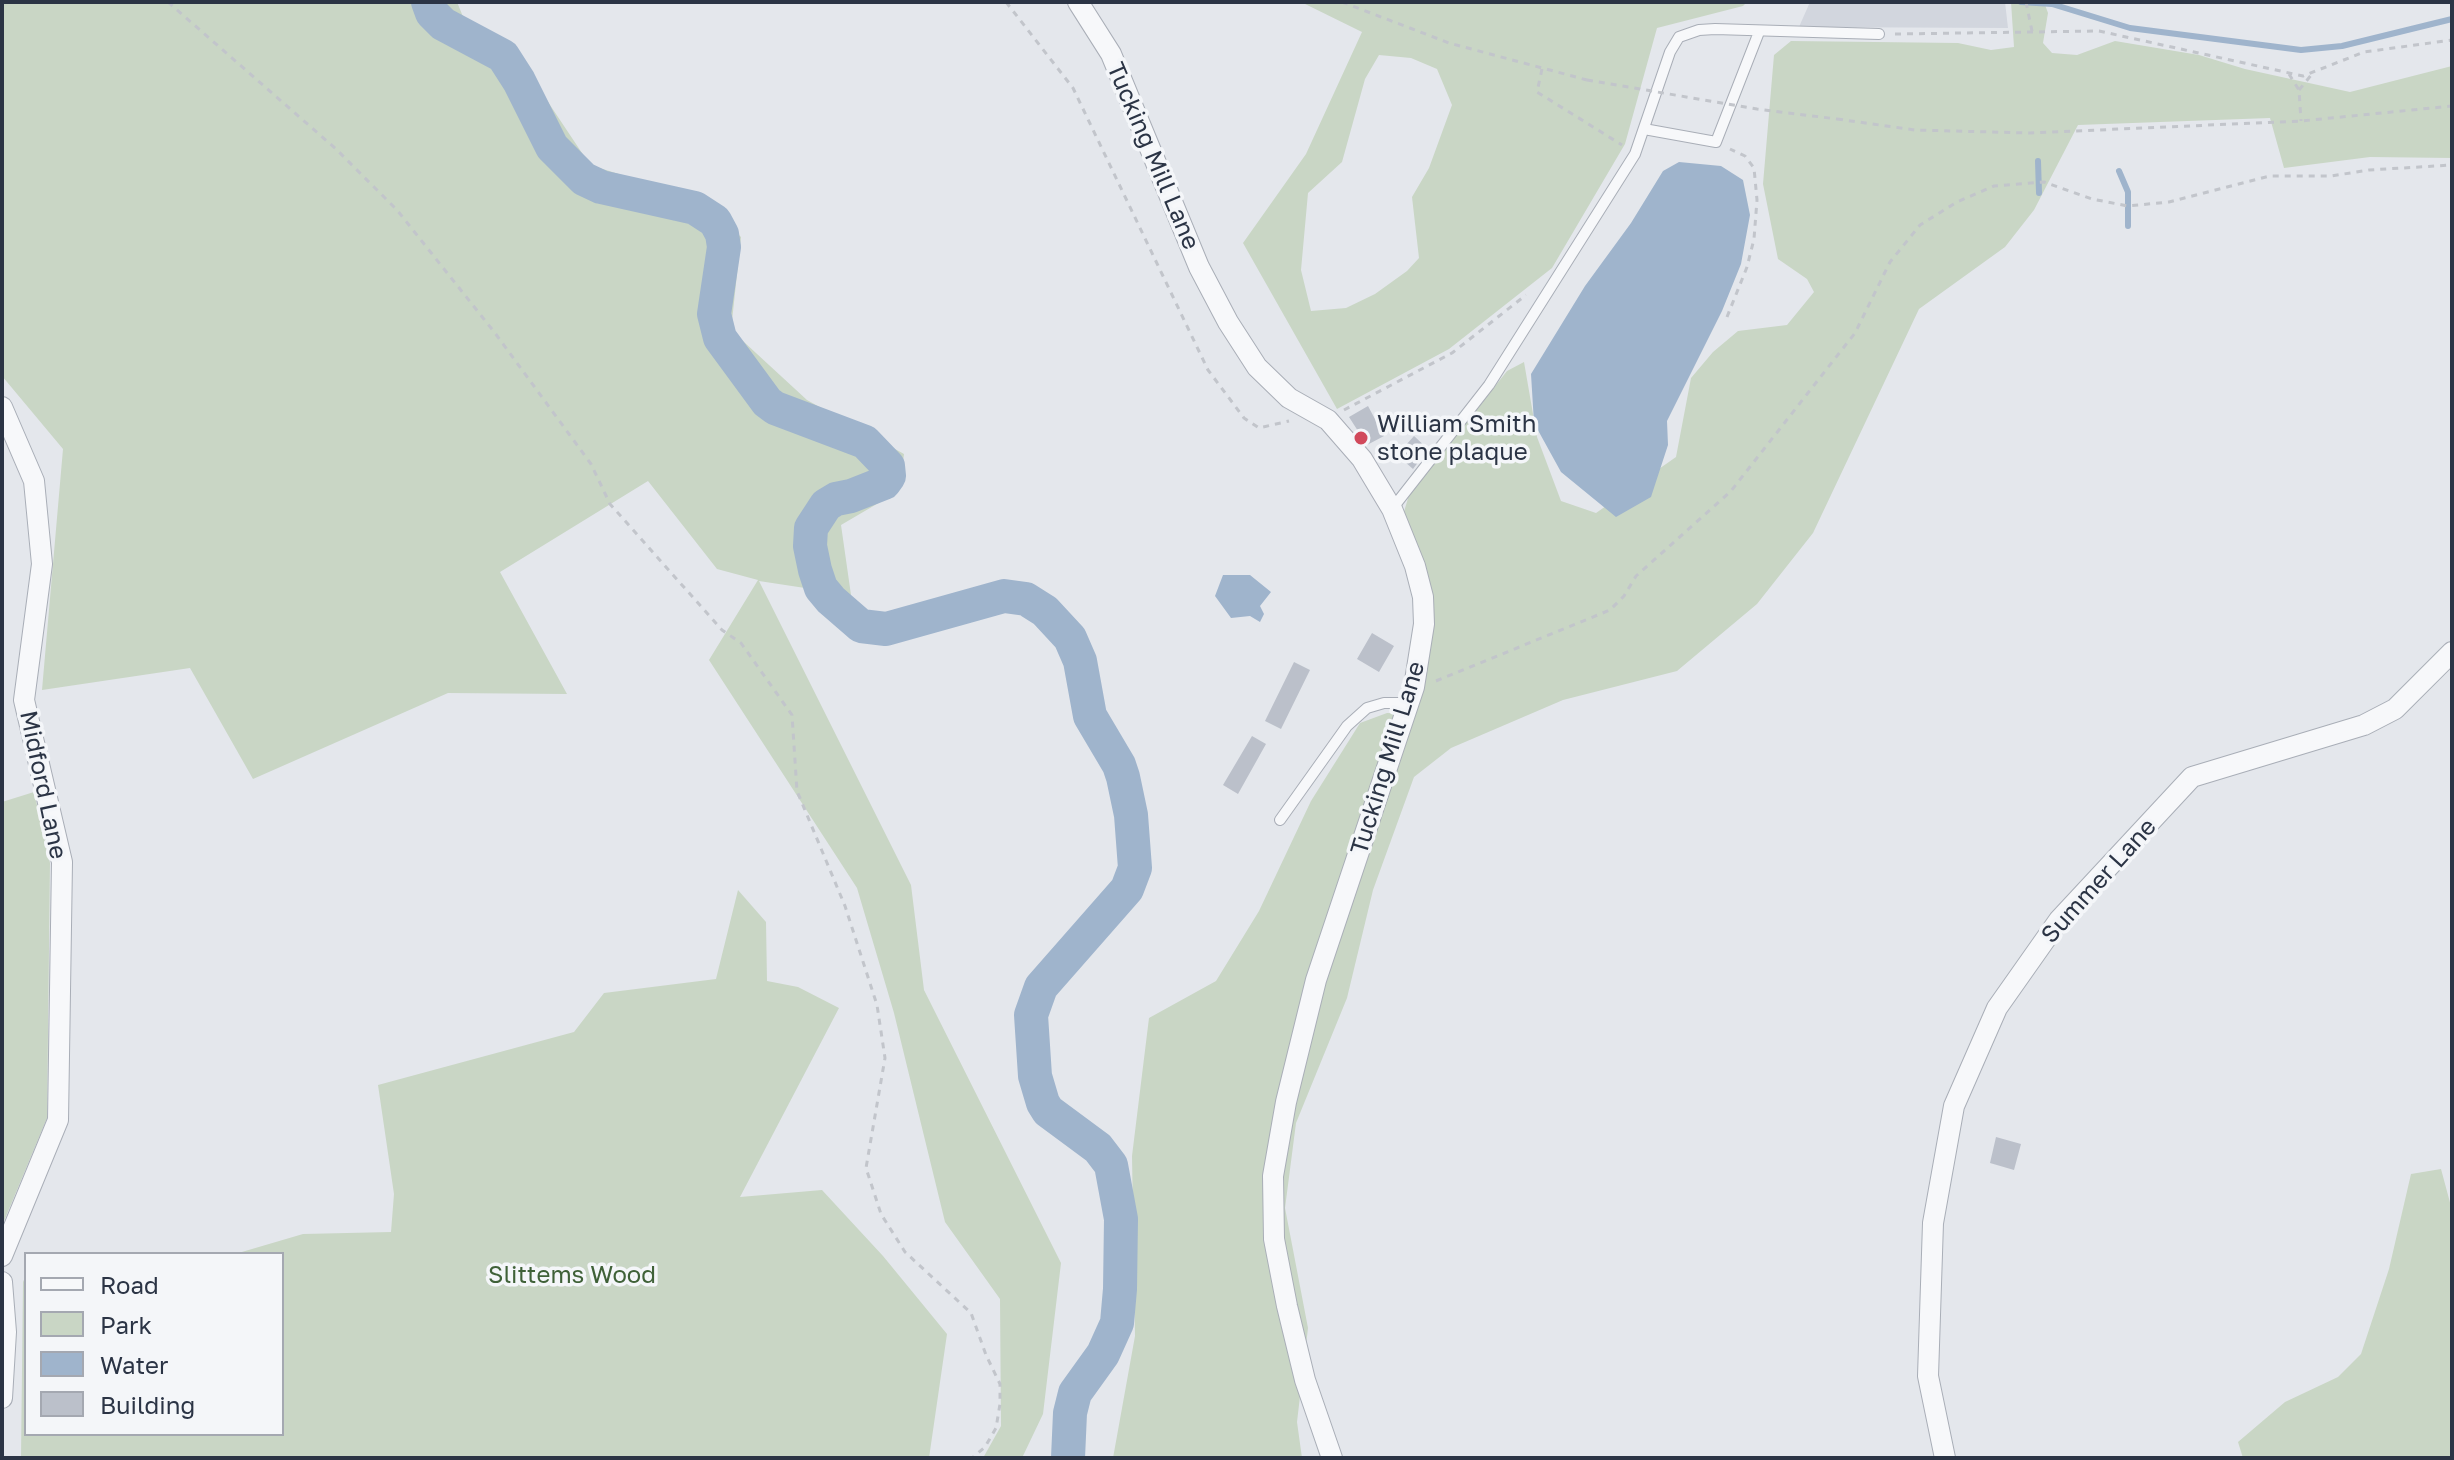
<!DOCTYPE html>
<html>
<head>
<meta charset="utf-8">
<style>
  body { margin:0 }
  #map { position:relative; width:2454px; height:1460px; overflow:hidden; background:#e4e7ec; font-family:"Golos Text",sans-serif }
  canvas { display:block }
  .frame { position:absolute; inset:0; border:4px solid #2b3445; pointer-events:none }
  .legend { position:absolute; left:24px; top:1252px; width:260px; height:184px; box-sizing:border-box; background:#f4f6f9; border:2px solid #a4a8b1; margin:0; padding:10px 14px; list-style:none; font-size:24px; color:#2b3445 }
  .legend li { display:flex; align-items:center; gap:16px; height:40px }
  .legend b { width:40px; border:2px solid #a4a8b1 }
</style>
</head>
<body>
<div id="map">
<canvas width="2454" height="1460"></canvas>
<div class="frame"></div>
<ul class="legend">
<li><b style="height:10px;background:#f7f8fa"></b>Road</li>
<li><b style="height:22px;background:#c9d6c5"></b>Park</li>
<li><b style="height:22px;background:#9fb4cc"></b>Water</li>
<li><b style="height:22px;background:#bbc0ca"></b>Building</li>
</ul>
</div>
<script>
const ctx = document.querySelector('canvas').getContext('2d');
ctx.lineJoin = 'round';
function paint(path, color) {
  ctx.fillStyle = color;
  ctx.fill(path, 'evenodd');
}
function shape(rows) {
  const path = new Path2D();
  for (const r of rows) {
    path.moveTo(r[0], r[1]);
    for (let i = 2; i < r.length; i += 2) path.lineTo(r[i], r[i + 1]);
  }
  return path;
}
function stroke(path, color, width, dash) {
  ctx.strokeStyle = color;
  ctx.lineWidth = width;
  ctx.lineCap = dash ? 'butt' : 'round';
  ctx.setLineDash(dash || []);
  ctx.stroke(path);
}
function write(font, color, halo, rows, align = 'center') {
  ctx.font = font + ' "Golos Text",sans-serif';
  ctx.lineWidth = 7;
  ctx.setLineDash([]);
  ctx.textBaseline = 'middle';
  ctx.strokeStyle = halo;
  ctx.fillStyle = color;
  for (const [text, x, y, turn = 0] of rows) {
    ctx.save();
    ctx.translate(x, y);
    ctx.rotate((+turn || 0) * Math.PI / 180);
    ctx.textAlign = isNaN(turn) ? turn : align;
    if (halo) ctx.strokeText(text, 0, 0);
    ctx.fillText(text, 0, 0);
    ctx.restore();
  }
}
const built = shape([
  [1810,2,2005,2,2008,28,1799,27]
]);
const green = shape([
  [2,2,457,2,466,24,516,54,590,165,702,200,741,237,731,330,807,400,904,454,899,491,841,525,851,595,759,581,911,885,924,990,1061,1263,1043,1414,1022,1458,983,1458,1001,1426,1000,1299,945,1222,894,1013,857,888,709,660,758,580,717,569,648,481,500,572,567,694,448,693,253,779,190,668,42,690,63,449,2,376],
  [1301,2,1747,2,1743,6,1657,28,1625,144,1552,268,1449,349,1337,409,1243,243,1306,154,1362,32],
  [1379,55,1411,58,1437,69,1452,105,1429,168,1412,197,1419,258,1407,271,1375,294,1346,308,1311,311,1301,270,1308,193,1342,162,1365,79],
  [2011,2,2044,2,2048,13,2043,43,2052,53,2077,55,2115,41,2199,55,2245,69,2350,92,2452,66,2452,158,2370,157,2284,168,2270,118,2078,125,2034,210,2005,247,1919,309,1813,533,1757,604,1677,671,1563,700,1451,748,1414,777,1373,890,1347,998,1296,1123,1285,1208,1308,1328,1297,1422,1302,1458,1113,1458,1135,1336,1132,1156,1149,1018,1216,981,1259,911,1311,801,1360,723,1387,713,1412,714,1423,673,1403,515,1409,495,1507,371,1524,362,1537,437,1561,501,1596,513,1676,457,1691,378,1713,352,1738,331,1787,325,1814,292,1807,279,1778,259,1763,184,1774,55,1791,41,1958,43,1991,50,2014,47],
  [34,792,50,863,47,1118,2,1226,2,802],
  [738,890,766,922,767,981,798,987,839,1008,740,1197,822,1190,883,1256,947,1334,929,1458,21,1458,23,1282,26,1275,26,1434,282,1434,282,1254,235,1254,303,1234,391,1232,394,1194,378,1085,574,1032,604,993,716,979],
  [2441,1169,2452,1210,2452,1458,2243,1458,2238,1442,2285,1402,2338,1377,2361,1354,2389,1269,2411,1174]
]);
const water = shape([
  [1679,162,1721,166,1743,180,1750,215,1741,264,1722,311,1667,421,1668,445,1651,497,1616,517,1561,472,1534,423,1531,374,1585,286,1631,223,1663,171],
  [1223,575,1250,575,1271,592,1260,606,1264,614,1260,622,1250,616,1231,618,1215,596]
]);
const stream = shape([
  [2021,2,2052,4,2130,28,2301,50,2342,46,2452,19],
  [2038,161,2039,193],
  [2119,171,2128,192,2128,226]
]);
const river = shape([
  [428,2,432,13,443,24,503,56,519,81,552,147,584,179,601,187,695,208,715,221,722,234,724,247,714,314,720,338,767,402,775,408,865,442,888,466,889,476,884,483,851,496,836,499,826,505,811,528,810,546,815,570,821,588,831,600,861,626,886,629,1004,596,1026,599,1045,611,1070,638,1080,661,1090,716,1119,765,1123,777,1131,815,1135,868,1127,889,1041,987,1031,1015,1035,1076,1043,1103,1048,1111,1098,1148,1111,1165,1121,1219,1120,1289,1117,1323,1103,1354,1075,1393,1070,1413,1068,1458]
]);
const building = shape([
  [1368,406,1384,436,1367,445,1349,417],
  [1414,436,1428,449,1413,469,1397,455],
  [1372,633,1394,646,1379,672,1357,659],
  [1294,662,1310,670,1281,729,1265,721],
  [1252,736,1266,744,1238,794,1223,785],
  [1996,1137,2021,1144,2014,1170,1990,1163]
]);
const path = shape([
  [168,2,336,149,397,210,495,333,591,464,610,504,722,630,741,643,792,715,797,791,845,906,877,1005,885,1058,866,1168,881,1214,905,1252,971,1313,986,1355,1000,1384,1000,1404,996,1428,985,1447,972,1458],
  [1006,2,1073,88,1208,370,1244,418,1259,428,1289,421],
  [1342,2,1449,43,1587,80],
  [2026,2,2032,31],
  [1895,34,2099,31,2303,76,2364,52,2452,40],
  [1542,69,1537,92,1622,145],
  [2289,74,2299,90,2301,121],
  [2299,90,2312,74],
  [1837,119,1915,130,2030,133,2301,121,2452,106],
  [1727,317,1747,267,1754,239,1757,200,1754,168,1745,156,1730,149],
  [1344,410,1452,353,1526,295],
  [1436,681,1610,610,1624,596,1636,576,1731,491,1855,333,1890,262,1920,225,1957,202,1994,186,2044,182,2092,199,2128,206,2169,202,2270,176,2331,176,2369,170,2452,165]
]);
const lane = shape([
  [1644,129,1716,142,1759,32],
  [1392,509,1489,385,1635,154,1670,52,1679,37,1699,30,1715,29,1879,34],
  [1280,820,1347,726,1367,708,1384,703,1410,703]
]);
const street = shape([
  [1078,2,1111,54,1199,267,1228,322,1257,367,1289,398,1328,420,1362,459,1392,509,1415,566,1423,597,1424,624,1414,687,1316,980,1286,1102,1273,1176,1274,1239,1287,1306,1305,1380,1332,1458],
  [2,407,34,481,42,564,24,700,62,862,58,1120,2,1256],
  [2,1282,6,1332,2,1398],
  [1945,1458,1928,1376,1933,1223,1954,1106,1997,1008,2059,920,2192,777,2364,725,2395,709,2452,652]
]);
const pathBridge = shape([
  [1587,80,1757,109,1837,119]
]);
const markers = [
  [1361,438,8,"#d1495b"]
];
const streetNames = [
  ["Tucking Mill Lane",1153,156,67],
  ["Tucking Mill Lane",1388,758,-73],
  ["Midford Lane",43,785,78],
  ["Summer Lane",2099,881,-48]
];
const poiNames = [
  ["William Smith",1377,424],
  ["stone plaque",1377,452]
];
const parkNames = [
  ["Slittems Wood",572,1275]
];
paint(built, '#d2d6de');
paint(green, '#c9d6c5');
paint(water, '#9fb4cc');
stroke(stream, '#9fb4cc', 6);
stroke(river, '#9fb4cc', 34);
paint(building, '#bbc0ca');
stroke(lane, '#a9aeb7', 12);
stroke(street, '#a9aeb7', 22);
stroke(path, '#c2c5cb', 3, [6, 6]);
stroke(lane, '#f7f8fa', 10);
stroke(street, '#f7f8fa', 20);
stroke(pathBridge, '#c2c5cb', 3, [6, 6]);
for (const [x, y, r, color] of markers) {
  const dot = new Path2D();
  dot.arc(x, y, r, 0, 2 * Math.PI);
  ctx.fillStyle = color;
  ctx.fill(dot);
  stroke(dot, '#f4f6f9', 3);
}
write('24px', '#2b3445', '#f4f6f9', streetNames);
write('24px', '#2b3445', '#f4f6f9', poiNames, 'left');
write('24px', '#3f6138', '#f4f6f9', parkNames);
</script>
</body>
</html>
